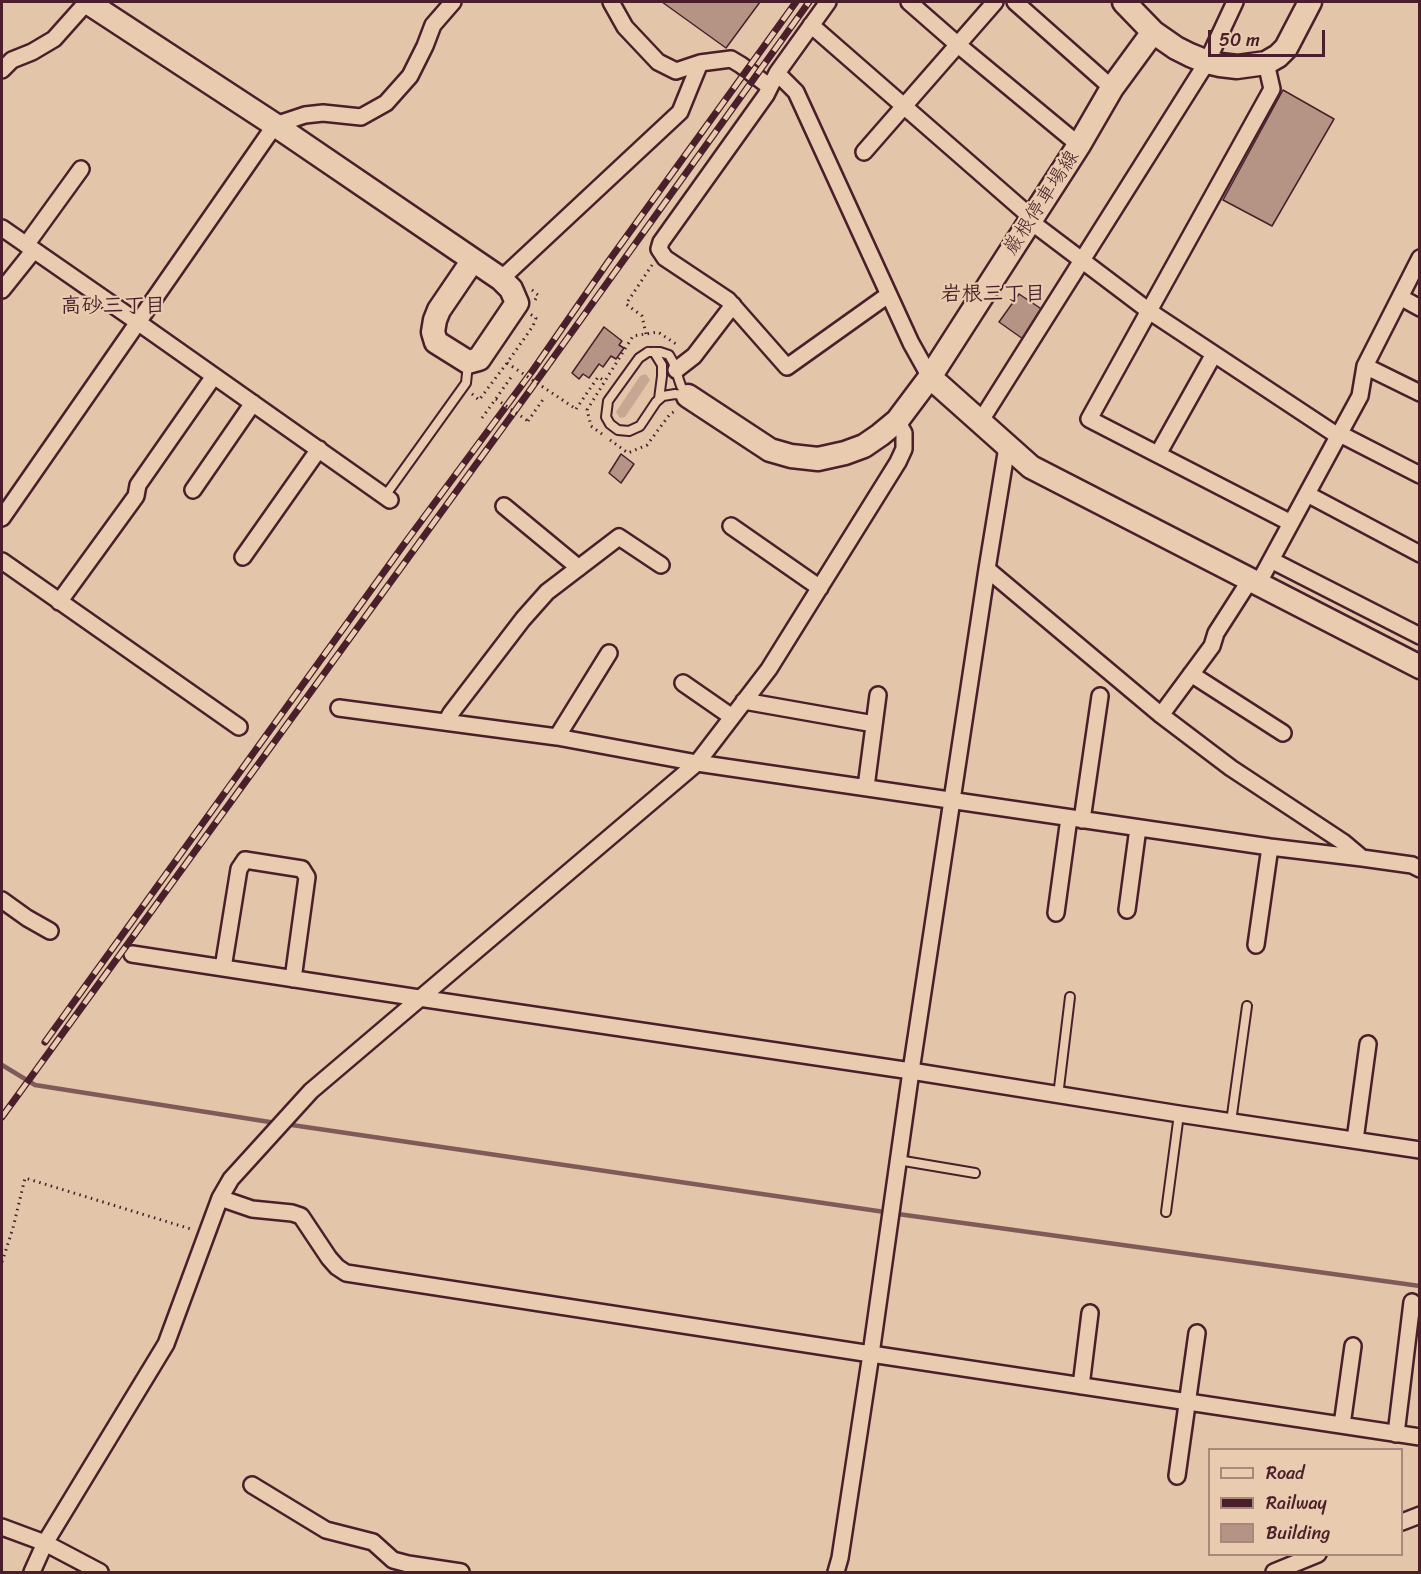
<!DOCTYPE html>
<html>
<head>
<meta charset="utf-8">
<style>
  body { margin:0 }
  #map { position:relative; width:1421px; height:1574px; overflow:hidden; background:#e3c5aa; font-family:Sriracha,sans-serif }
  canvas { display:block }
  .frame { position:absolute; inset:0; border:3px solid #4a1f2b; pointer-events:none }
  .legend { position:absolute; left:1208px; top:1448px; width:195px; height:108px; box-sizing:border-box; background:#e9ccaf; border:2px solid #a9877a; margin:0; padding:8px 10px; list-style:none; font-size:18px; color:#4a1f2b }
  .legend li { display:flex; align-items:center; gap:12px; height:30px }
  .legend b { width:30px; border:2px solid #a9877a }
  .scale { position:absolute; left:1208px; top:30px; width:117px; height:27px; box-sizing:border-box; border:3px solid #4a1f2b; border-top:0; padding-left:8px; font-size:18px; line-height:21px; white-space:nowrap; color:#4a1f2b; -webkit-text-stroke:4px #e9ccaf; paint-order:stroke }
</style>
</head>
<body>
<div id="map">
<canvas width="1421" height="1574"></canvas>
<div class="frame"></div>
<ul class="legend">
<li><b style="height:8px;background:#e9ccaf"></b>Road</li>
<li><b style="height:8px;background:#4a1f2b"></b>Railway</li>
<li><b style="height:16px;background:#b69485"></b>Building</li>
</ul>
<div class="scale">50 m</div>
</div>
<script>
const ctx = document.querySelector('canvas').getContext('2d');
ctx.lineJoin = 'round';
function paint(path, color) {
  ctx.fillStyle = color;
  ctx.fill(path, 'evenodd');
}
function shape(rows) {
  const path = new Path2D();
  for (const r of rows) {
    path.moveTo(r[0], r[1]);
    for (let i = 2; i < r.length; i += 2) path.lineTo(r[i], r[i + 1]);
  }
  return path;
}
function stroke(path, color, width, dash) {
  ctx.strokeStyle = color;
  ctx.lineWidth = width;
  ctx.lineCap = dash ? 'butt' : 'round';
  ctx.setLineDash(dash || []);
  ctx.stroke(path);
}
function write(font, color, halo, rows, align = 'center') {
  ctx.font = font + ' Sriracha,"Klee One",sans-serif';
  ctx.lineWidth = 4.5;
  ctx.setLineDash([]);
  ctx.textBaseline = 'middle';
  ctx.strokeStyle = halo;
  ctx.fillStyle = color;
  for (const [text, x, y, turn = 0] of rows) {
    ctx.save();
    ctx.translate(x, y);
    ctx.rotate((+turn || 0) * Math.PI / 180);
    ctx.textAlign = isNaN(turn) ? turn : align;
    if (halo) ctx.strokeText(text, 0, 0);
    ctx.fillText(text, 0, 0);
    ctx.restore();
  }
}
const green = shape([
  [646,374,650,380,625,417,620,418,616,412,640,376]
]);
const stream = shape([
  [2,1065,35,1085,276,1123],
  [285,1124,905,1215,1420,1286]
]);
const building = shape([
  [662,2,760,2,726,48,662,2],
  [1283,90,1334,119,1272,226,1223,200,1283,90],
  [1019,294,1043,310,1023,339,999,322,1019,294],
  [604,327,622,341,619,345,624,348,616,359,611,356,603,367,599,364,589,378,583,374,579,379,572,373,604,327],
  [621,454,634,464,621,483,609,473,621,454]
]);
const path = shape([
  [532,290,538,295,535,300],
  [646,334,642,316,626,304,652,265],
  [472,394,479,400,507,363,533,326,536,318,530,314],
  [576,409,598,377,605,381],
  [482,418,512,376],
  [528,421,544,398],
  [602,434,591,426,587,410,633,336,658,332,676,344],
  [610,440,628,453,647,445,670,414,677,410],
  [2,1262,13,1228,25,1178,194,1230]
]);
const lane = shape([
  [648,352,660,352,669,355,673,362,681,386,688,396,675,394,663,396,656,402,640,426,629,431,618,430,610,424,606,417,608,401,639,358,648,352],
  [654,352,662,365,662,376,659,399],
  [385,496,466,383,468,364],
  [1058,1096,1070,997],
  [1231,1122,1247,1006],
  [898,1160,975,1173],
  [1166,1212,1179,1114]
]);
const street = shape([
  [828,2,777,73,766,95,661,242,659,249,665,258,728,300,787,367,888,295],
  [909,2,957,44,1079,145],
  [1015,2,1112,88],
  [811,25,1032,218],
  [700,63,731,59,741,65,770,87],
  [1266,63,1272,89,1089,419,1291,523],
  [2,70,12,60,32,52,54,39,87,2],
  [777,73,796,92,911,343,930,377],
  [864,152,995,2],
  [1030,221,1149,311,1338,436],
  [2,228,139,323,390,500],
  [26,245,81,169],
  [501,279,680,112,693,80,700,63,676,71,658,62,625,27,611,2],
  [2,290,34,250],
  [1400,297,1420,308],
  [1365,366,1420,393],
  [676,370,694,356,733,305],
  [980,422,1207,62,1235,2],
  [1340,434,1420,475],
  [1158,454,1214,354],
  [193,490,253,403],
  [1307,494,1420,554],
  [504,506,579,568],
  [2,518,275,125,305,115,323,113,361,117,386,103,410,76,425,46,433,25,453,2],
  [731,526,820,588],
  [243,557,319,449],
  [1271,560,1420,636],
  [2,561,239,727],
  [987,569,1161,715,1231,768,1343,842,1362,858],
  [1258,584,1360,396,1365,366,1420,258],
  [59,602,136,496,138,485,214,376],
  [1191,674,1283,733],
  [683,683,732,717],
  [744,701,874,724],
  [339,708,557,737,697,763,1270,847,1362,858,1412,865,1420,869],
  [1161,715,1212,646,1216,633,1250,580],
  [446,722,451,713,523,619,547,592,619,537,661,565],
  [557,737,609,653],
  [866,787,878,695],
  [1082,820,1100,696],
  [2,900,27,918,50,931],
  [1127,910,1138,828],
  [1056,913,1069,818],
  [1256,945,1270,847],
  [132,954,419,998,911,1071,1179,1114,1420,1150],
  [223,968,239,869,245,860,302,869,307,877,293,979],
  [1355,1140,1368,1044],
  [220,1198,252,1209,292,1213,301,1216,329,1258,337,1267,346,1273,871,1354,1420,1437],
  [1081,1386,1090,1313],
  [1342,1425,1353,1346],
  [1396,1434,1412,1302],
  [1177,1476,1197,1333],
  [252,1485,326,1530,373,1542,393,1560,408,1564,461,1572],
  [1402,1522,1420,1515],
  [2,1527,45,1543,100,1572],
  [32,1572,45,1543,166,1344,220,1198,231,1179,311,1091,697,763,769,669,898,462,904,449,904,433,897,421],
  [836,1572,840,1558,871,1354,911,1071,987,569,1007,447],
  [1274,1572,1318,1554]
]);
const secondary = shape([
  [87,2,275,125,501,279,511,289,517,303,479,359,468,362,436,342,433,332,435,320,439,310,473,260],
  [1124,2,1153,32,1176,48,1190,55,1207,62,1220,65,1237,67,1266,63,1278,56,1286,48,1310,2],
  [930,377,1031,467,1420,667],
  [688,396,770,450,791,456,818,459,845,453,864,446,880,435,897,421,930,377,1079,145,1112,88,1153,32]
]);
const rail = shape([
  [45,1042,402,547,533,370,608,262,796,2],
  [2,1117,541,375,809,2]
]);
const pathBridge = shape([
  [507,363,576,409],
  [496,399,528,421]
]);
const streetNames = [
  ["巌根停車場線",1042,203,-57]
];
const neighbourhoodNames = [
  ["岩根三丁目",993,295],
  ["高砂三丁目",113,307]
];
paint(green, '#c7a792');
stroke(stream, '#805a58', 4.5);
paint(building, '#b69485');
stroke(building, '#4a1f2b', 1.5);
stroke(lane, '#4a1f2b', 12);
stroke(street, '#4a1f2b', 20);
stroke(secondary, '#4a1f2b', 27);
stroke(path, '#4a1f2b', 3, [1.5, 4.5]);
stroke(lane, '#e9ccaf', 8);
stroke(street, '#e9ccaf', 15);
stroke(secondary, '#e9ccaf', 22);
stroke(rail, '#4a1f2b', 7);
stroke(rail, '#e9ccaf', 4.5, [14]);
stroke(pathBridge, '#4a1f2b', 3, [1.5, 4.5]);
write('20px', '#4a1f2b', '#e9ccaf', streetNames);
write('bold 21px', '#4a1f2b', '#e9ccaf', neighbourhoodNames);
</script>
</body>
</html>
